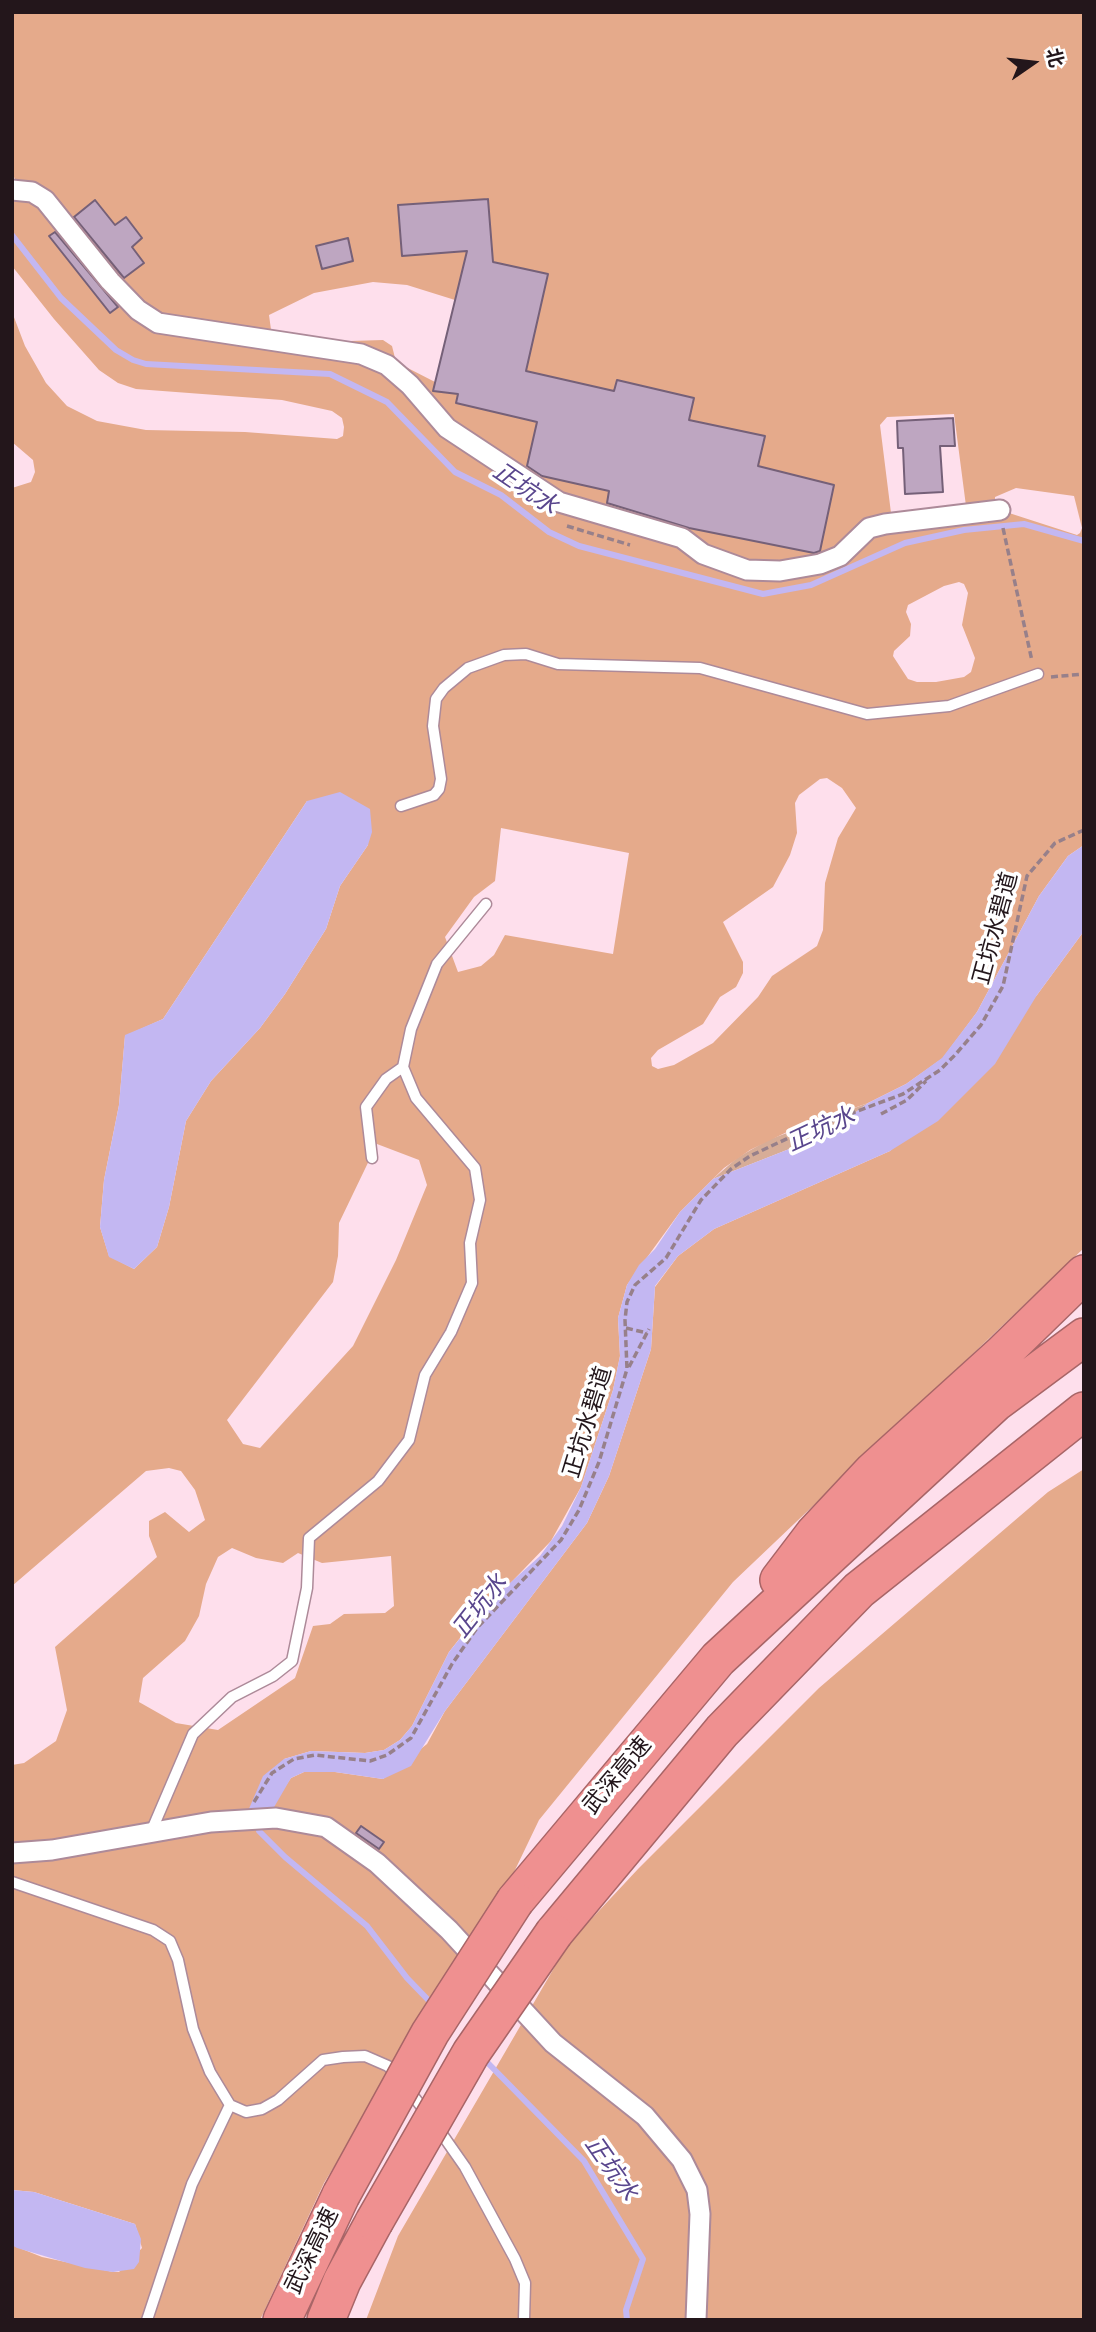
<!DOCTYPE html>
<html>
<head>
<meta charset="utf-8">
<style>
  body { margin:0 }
  #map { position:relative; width:1096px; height:2332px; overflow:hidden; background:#fedfec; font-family:Spectral,"Noto Sans SC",serif }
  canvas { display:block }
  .frame { position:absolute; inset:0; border:14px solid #23161b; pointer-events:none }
  .north { position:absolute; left:998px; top:28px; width:70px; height:70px; -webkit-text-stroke:5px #fff; paint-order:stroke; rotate:76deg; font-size:19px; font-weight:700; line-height:28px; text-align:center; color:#23161b }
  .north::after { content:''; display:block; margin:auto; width:24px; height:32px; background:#23161b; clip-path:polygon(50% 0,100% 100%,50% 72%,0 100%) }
</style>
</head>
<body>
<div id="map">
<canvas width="1096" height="2332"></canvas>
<div class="frame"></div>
<div class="north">北</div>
</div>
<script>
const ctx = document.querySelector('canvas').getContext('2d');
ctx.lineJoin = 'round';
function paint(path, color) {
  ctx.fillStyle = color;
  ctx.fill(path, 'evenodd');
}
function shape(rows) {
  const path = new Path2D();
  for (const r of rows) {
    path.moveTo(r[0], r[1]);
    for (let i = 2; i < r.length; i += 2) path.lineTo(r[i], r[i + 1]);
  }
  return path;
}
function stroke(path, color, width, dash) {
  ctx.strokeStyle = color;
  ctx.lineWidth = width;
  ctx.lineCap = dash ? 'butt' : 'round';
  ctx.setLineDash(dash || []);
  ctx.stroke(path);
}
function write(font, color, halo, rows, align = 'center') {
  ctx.font = font + ' Spectral,"Noto Sans SC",serif';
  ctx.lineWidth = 7;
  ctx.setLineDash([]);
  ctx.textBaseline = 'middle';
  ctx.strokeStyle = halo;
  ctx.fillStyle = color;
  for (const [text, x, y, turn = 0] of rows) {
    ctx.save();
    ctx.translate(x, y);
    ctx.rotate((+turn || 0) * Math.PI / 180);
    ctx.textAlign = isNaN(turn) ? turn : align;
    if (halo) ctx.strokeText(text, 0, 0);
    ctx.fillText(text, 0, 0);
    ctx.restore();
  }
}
const green = shape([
  [868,1103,825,1135,713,1179,737,1158,768,1140]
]);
const forest = shape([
  [12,12,1084,12,1084,845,1068,856,1039,896,977,1012,943,1058,906,1084,868,1103,789,1131,750,1150,724,1168,680,1212,627,1285,618,1318,620,1356,613,1390,581,1487,551,1541,471,1624,449,1652,412,1726,400,1740,384,1750,365,1753,311,1751,284,1759,281,1792,291,1778,304,1772,335,1772,383,1779,427,1744,445,1711,587,1523,609,1476,651,1349,655,1287,678,1256,714,1229,890,1151,1037,995,1084,931,1084,1248,733,1582,539,1820,503,1895,324,2183,260,2320,12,2320,12,2245,42,2257,113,2272,119,2272,142,2248,135,2224,34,2192,12,2190,12,1765,24,1763,56,1741,67,1710,55,1647,157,1557,149,1536,149,1521,165,1512,189,1532,205,1520,195,1490,181,1471,169,1468,146,1471,12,1586,12,488,31,482,35,472,33,460,12,442,12,312,25,346,46,383,67,406,97,421,146,430,245,432,337,439,343,436,344,427,342,418,332,411,282,400,136,389,118,383,99,370,54,319,12,266,12,185,17,182,12,174],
  [373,282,407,285,455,300,435,382,396,362,392,346,383,340,350,341,336,354,272,337,269,315,314,293],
  [954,414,966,506,891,513,880,425,887,417],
  [1016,488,1074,496,1082,528,1080,533,1077,535,1006,512,995,501,995,497],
  [959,582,964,584,968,593,962,625,975,658,971,672,964,677,936,682,917,682,908,679,893,656,894,651,910,636,911,624,906,612,908,605,944,586],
  [827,778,842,788,856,808,838,838,825,883,823,930,817,946,772,976,758,997,713,1043,674,1065,658,1069,652,1066,651,1058,658,1050,703,1024,720,997,736,987,743,973,743,962,723,922,773,887,790,855,797,833,795,803,799,795,820,779],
  [307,801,368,845,340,886,326,929,285,994,260,1028,211,1081,186,1121,169,1207,157,1247,134,1269,109,1256,100,1227,104,1180,119,1105,125,1036,163,1019],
  [501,828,629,853,613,954,505,935,494,955,481,966,458,972,445,937,474,897,495,881],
  [377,1144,419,1160,427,1185,396,1260,353,1346,260,1448,243,1444,227,1420,333,1282,338,1256,339,1223],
  [232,1548,256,1558,283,1563,298,1553,322,1563,391,1556,394,1606,385,1613,344,1614,330,1624,313,1626,295,1678,218,1730,176,1723,139,1702,143,1678,185,1641,199,1616,206,1584,218,1557],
  [1084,1469,1084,2320,366,2320,398,2236,568,1944,638,1869,819,1688,1048,1492]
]);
const water = shape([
  [340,792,370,809,372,832,368,845,340,886,326,929,285,994,260,1028,211,1081,186,1121,169,1207,157,1247,134,1269,109,1257,100,1227,104,1180,119,1105,125,1035,163,1019,307,801],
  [1084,845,1084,931,1037,995,995,1064,938,1121,890,1151,714,1229,678,1256,655,1286,651,1349,609,1476,587,1523,445,1711,411,1766,383,1779,335,1772,304,1772,291,1778,273,1809,248,1811,263,1776,284,1759,311,1751,365,1753,384,1750,400,1740,412,1726,449,1652,491,1600,540,1556,562,1526,581,1487,613,1390,620,1356,618,1318,627,1285,639,1265,655,1249,680,1212,713,1179,825,1135,868,1103,906,1084,942,1058,977,1012,1039,896,1068,856],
  [12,2190,34,2192,135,2224,141,2239,139,2262,134,2269,113,2272,85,2268,17,2248,12,2245]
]);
const stream = shape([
  [12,235,61,298,116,350,133,360,146,364,330,374,387,402,455,472,501,495,549,532,579,546,763,594,811,585,905,543,964,530,1024,524,1084,541],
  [260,1821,259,1831,285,1857,367,1926,407,1978,434,2006],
  [482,2057,584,2161,643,2259,626,2310,627,2320]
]);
const building = shape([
  [488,199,493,262,548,274,526,371,614,391,617,380,694,398,689,420,765,436,758,466,834,485,820,551,814,553,689,528,607,503,609,491,542,476,527,466,537,422,456,403,458,394,433,391,467,251,402,256,398,205,488,199],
  [95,200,115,225,126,217,142,238,132,247,144,263,124,278,74,217,95,200],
  [55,232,118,307,110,313,49,236,55,232],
  [348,238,353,261,322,269,316,246,348,238],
  [953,418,955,446,940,446,943,492,905,494,903,448,898,448,897,421,953,418],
  [361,1826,384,1842,379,1849,356,1833,361,1826]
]);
const path = shape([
  [567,526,630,545],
  [1003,528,1032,661],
  [1051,677,1084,674],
  [881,1114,907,1100,926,1081],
  [626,1328,647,1333],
  [629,1367,649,1329],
  [254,1802,272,1773,294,1759,315,1755,370,1761,387,1755,411,1738,452,1664,477,1628,561,1540,579,1510,599,1462,627,1369,625,1320,627,1302,635,1285,666,1258,701,1200,731,1169,750,1156,799,1133,903,1094,940,1070,955,1055,981,1025,1003,986,1027,876,1055,843,1084,830]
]);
const service = shape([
  [401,806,434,795,439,789,441,779,433,726,436,699,444,688,468,668,504,655,526,654,558,664,700,668,867,714,949,706,1038,674],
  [372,1158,366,1107,386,1079,403,1067],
  [151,1832,193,1734,232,1697,273,1676,292,1661,307,1588,309,1538,378,1481,409,1440,425,1375,451,1332,472,1283,470,1243,480,1200,475,1168,416,1098,403,1067,411,1029,437,964,486,904],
  [12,1882,153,1930,170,1941,178,1960,193,2029,210,2072,230,2105,246,2112,262,2109,278,2100,323,2060,343,2057,365,2056,388,2066,397,2076],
  [407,2088,428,2115],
  [437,2127,465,2167,515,2259,525,2283,524,2320],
  [147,2320,192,2184,230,2105]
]);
const minor = shape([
  [12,190,32,192,45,200,110,281,138,310,158,323,361,354,387,365,410,385,447,428,559,502,682,538,703,554,747,570,780,571,820,564,840,556,869,528,885,524,1000,510],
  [12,1853,52,1850,211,1822,276,1818,326,1827,377,1863,449,1930,553,2043,645,2116,682,2160,697,2190,700,2214,696,2320]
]);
const motorway = shape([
  [779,1580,814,1534,873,1471,1002,1354,1084,1274],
  [515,1901,718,1659,995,1403,1084,1337],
  [554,1933,722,1731,859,1590,1084,1411],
  [282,2320,341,2195],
  [326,2320,342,2281,374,2222]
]);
const motorwayBridge = shape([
  [341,2195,430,2033,515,1901],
  [374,2222,471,2053,554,1933]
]);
const streetNames = [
  ["正坑水碧道",998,929,-75],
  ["正坑水碧道",590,1423,-73],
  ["武深高速",619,1777,-50],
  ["武深高速",314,2252,-64]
];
const waterNames = [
  ["正坑水",524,491,34],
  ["正坑水",822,1132,-25],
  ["正坑水",482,1608,-52],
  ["正坑水",609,2170,55]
];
paint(green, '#d7ad97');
paint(forest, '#e5aa8b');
paint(water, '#c3b7f2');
stroke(stream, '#c3b7f2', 6);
paint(building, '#bea6c1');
stroke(building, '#756078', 2);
stroke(service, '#ad8a99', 13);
stroke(minor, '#ad8a99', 23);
stroke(motorway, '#a86567', 40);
stroke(path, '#97808a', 3.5, [7, 3.5]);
stroke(service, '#fff', 10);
stroke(minor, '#fff', 19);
stroke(motorway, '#ef9090', 37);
stroke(motorwayBridge, '#a86567', 40, []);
stroke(motorwayBridge, '#ef9090', 37);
write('23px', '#23161b', '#fff', streetNames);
write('italic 24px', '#59468d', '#fff', waterNames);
</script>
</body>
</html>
